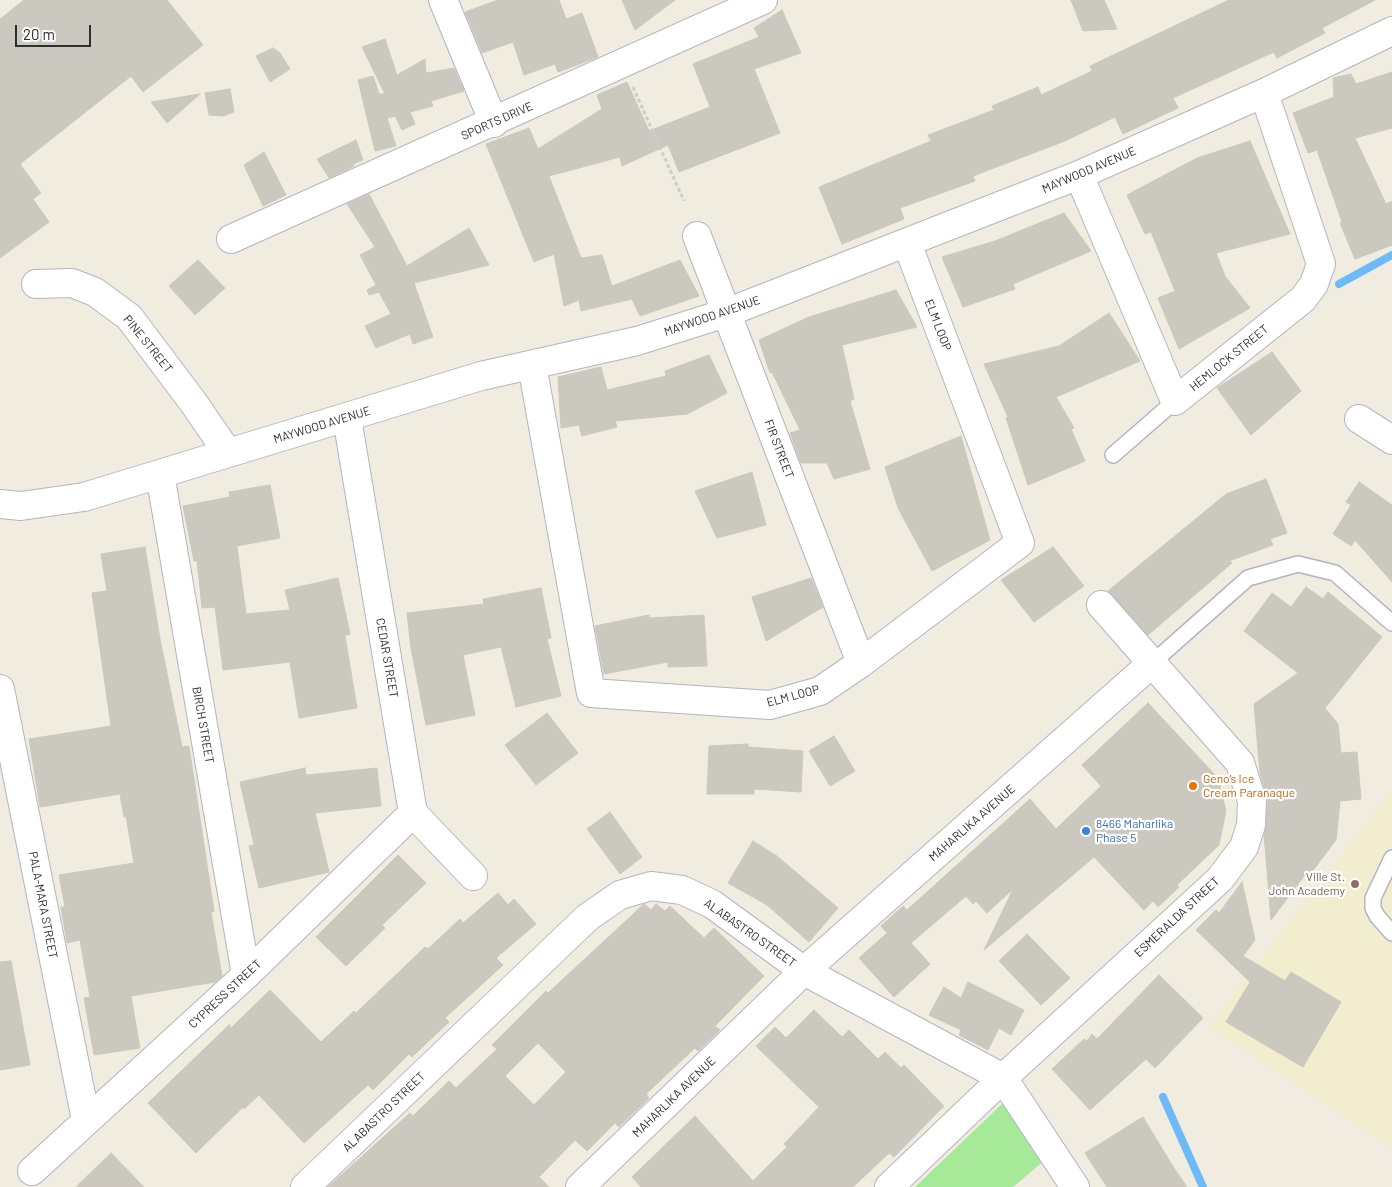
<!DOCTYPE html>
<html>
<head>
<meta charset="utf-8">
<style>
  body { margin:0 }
  #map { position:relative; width:1392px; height:1187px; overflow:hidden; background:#f0ece0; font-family:Barlow,sans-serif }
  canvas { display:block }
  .scale { position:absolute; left:15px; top:25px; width:76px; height:22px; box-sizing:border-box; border:2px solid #2e2e2e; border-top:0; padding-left:6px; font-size:15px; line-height:18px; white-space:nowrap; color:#2e2e2e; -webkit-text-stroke:4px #fff; paint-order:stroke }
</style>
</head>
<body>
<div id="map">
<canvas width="1392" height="1187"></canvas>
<div class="scale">20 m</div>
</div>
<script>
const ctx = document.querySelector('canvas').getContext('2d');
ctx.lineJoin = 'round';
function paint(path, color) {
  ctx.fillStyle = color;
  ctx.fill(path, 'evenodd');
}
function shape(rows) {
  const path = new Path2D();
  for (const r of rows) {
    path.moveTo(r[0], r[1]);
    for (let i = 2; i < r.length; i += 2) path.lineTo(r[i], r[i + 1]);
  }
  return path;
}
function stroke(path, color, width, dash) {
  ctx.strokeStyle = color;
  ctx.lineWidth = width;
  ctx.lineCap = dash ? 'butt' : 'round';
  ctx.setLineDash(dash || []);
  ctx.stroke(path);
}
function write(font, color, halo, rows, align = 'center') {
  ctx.font = font + ' Barlow,sans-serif';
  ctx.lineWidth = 4.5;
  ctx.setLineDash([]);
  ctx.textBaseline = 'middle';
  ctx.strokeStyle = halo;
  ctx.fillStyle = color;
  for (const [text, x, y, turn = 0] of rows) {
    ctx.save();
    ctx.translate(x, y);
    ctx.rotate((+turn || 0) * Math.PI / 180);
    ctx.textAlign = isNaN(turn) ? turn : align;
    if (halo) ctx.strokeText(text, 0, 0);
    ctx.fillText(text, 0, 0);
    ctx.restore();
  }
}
const education = shape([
  [1392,790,1392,1148,1209,1026]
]);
const green = shape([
  [1003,1103,1045,1160,1013,1187,915,1187]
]);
const stream = shape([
  [1339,284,1392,255],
  [1163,1097,1203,1187]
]);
const building = shape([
  [24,0,167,0,203,45,143,92,131,76,20,164,41,193,33,199,49,222,0,258,0,19,24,0],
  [498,0,559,0,566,19,582,13,598,57,558,72,555,64,524,75,513,42,482,53,465,12,498,0],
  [622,0,675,0,635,30,622,0],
  [1071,0,1104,0,1117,29,1083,31,1071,0],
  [1229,0,1375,0,1322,28,1325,33,1277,58,1274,52,1173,98,1178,108,1123,134,1115,117,1065,141,973,176,975,181,900,208,904,219,842,244,819,187,931,141,928,135,994,110,992,106,1038,87,1041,95,1092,71,1090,66,1229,0],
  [782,10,801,53,754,69,780,133,679,172,668,145,622,166,620,157,549,176,581,258,602,255,612,286,680,260,699,296,640,316,632,299,581,311,579,300,564,306,554,254,534,262,486,144,529,128,538,149,602,109,597,95,627,82,649,131,710,107,693,64,759,37,754,28,782,10],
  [385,39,397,75,425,59,426,73,454,68,464,91,431,101,433,106,410,112,415,124,402,130,395,116,387,118,396,146,375,151,358,80,373,76,379,94,385,94,362,47,385,39],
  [273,48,280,53,290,69,270,82,256,56,273,48],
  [1392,72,1392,128,1355,138,1386,204,1392,201,1392,245,1355,259,1340,223,1342,222,1317,150,1308,153,1293,113,1334,97,1333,78,1351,74,1356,84,1392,72],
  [230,89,234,112,223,116,209,115,205,93,230,89],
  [200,94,167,123,151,102,200,94],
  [356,140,363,160,353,164,354,166,329,178,317,159,356,140],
  [1250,141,1290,234,1216,253,1225,276,1250,308,1179,349,1158,298,1175,291,1151,232,1145,234,1127,195,1197,158,1250,141],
  [264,152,286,195,263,206,244,165,264,152],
  [369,194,407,266,469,228,489,265,414,283,433,337,413,344,410,334,376,348,365,326,391,314,379,292,369,295,367,290,376,285,360,255,375,247,347,204,369,194],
  [1064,213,1091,251,1013,284,1015,289,963,307,942,257,995,241,1064,213],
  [198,260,225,288,195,315,169,286,198,260],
  [896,290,917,327,842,345,854,399,850,401,870,469,834,479,827,463,801,463,790,433,800,430,772,372,770,373,759,340,809,317,896,290],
  [1109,313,1140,361,1056,397,1074,428,1071,429,1085,461,1028,485,1006,418,1008,417,984,364,1059,346,1109,313],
  [1272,352,1301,391,1251,435,1217,388,1272,352],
  [709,355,727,393,687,414,615,421,617,427,582,436,579,425,561,428,558,377,601,367,607,390,666,376,665,371,709,355],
  [961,436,990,540,932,571,898,508,885,467,961,436],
  [752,472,766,525,717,538,695,491,752,472],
  [1266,479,1287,533,1270,539,1273,545,1229,561,1232,563,1148,635,1108,591,1226,494,1266,479],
  [1359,482,1392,505,1392,582,1355,540,1351,546,1333,534,1351,505,1346,502,1359,482],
  [270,485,280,538,237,546,246,614,290,610,285,590,338,578,350,634,345,636,357,708,299,718,290,662,223,670,215,607,202,608,197,560,194,561,183,506,230,497,229,492,270,485],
  [145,547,160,639,182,747,189,746,214,911,211,912,222,976,215,982,131,996,140,1048,94,1055,84,998,90,997,80,940,67,943,61,907,65,907,59,875,134,863,126,816,124,817,120,794,40,807,29,739,111,726,92,593,107,591,101,554,145,547],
  [1053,547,1084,586,1034,622,1001,580,1053,547],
  [811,578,823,607,766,641,752,597,811,578],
  [1306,587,1323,599,1328,592,1382,637,1325,708,1338,724,1341,753,1357,752,1361,799,1340,801,1336,840,1308,877,1305,875,1271,920,1264,834,1268,801,1260,773,1254,704,1298,673,1244,631,1272,593,1291,607,1306,587],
  [541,588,551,638,547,639,561,696,516,707,501,647,463,655,475,715,426,725,411,648,407,613,484,604,483,599,541,588],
  [649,615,649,618,704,615,707,666,668,667,668,662,604,674,595,626,649,615],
  [1148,703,1218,778,1226,811,1219,845,1177,885,1179,887,1158,907,1153,901,1144,910,1094,857,984,950,1013,889,987,913,976,901,973,904,966,896,911,943,930,964,894,997,859,958,887,933,881,926,903,906,907,910,1030,799,1056,829,1101,786,1082,765,1148,703],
  [547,713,578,753,536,785,505,745,547,713],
  [834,736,855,771,830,786,809,751,834,736],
  [748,744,748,747,803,751,801,792,754,789,754,794,707,794,709,746,748,744],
  [305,768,306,775,377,768,381,806,315,813,329,872,259,888,249,846,254,845,240,782,305,768],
  [610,812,642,857,620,874,587,829,610,812],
  [753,841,777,856,838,908,809,942,767,905,728,883,753,841],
  [398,855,426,883,382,925,385,928,346,966,316,937,398,855],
  [1242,882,1255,940,1243,956,1285,981,1291,972,1341,1002,1303,1067,1226,1022,1250,982,1196,930,1216,910,1219,913,1242,882],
  [498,893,508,905,514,899,536,924,496,958,503,965,445,1018,449,1022,412,1057,409,1054,373,1090,368,1085,304,1143,259,1095,244,1109,243,1107,196,1153,148,1103,230,1024,230,1029,270,990,321,1042,354,1011,356,1013,425,947,428,949,460,919,463,923,498,893],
  [644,904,651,910,656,904,665,911,670,906,704,938,714,928,764,976,715,1026,720,1030,698,1051,695,1048,646,1094,649,1098,619,1127,615,1123,587,1151,575,1140,539,1177,549,1187,328,1187,410,1113,413,1116,449,1081,456,1088,497,1049,492,1045,546,991,548,993,644,904],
  [538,1043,566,1072,534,1105,505,1076,538,1043],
  [1027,934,1070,978,1041,1005,999,961,1027,934],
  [11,961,30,1065,0,1070,0,962,11,961],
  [1159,975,1203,1018,1155,1068,1146,1059,1090,1110,1052,1069,1084,1039,1087,1041,1092,1034,1097,1039,1159,975],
  [968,982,1024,1010,1011,1035,999,1028,988,1050,959,1035,961,1030,929,1015,944,987,961,998,968,982],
  [814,1010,842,1037,849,1030,878,1059,885,1052,901,1068,904,1065,944,1106,894,1157,889,1153,853,1187,641,1187,632,1177,695,1116,753,1181,787,1147,784,1144,819,1107,756,1046,775,1027,786,1038,814,1010],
  [1143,1117,1172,1165,1187,1187,1107,1187,1085,1153,1143,1117],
  [111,1153,144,1187,76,1187,111,1153]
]);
const path = shape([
  [633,87,684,201]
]);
const lane = shape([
  [1113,455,1175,401],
  [1151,664,1248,578,1298,564,1335,573,1392,623],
  [1392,858,1373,898,1373,908,1377,916,1392,933]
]);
const street = shape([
  [443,0,494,123],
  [1079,175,1175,401,1303,299,1314,284,1321,264,1264,93],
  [697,236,861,663],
  [231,239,763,0],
  [36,284,72,283,95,292,129,317,193,402,228,453],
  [532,365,591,693,770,705,820,691,861,663,1020,543,907,243],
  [347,418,413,813,473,876],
  [1359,419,1392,440],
  [160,474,246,975],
  [0,504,21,506,84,497,481,376,637,341,726,313,1079,175,1264,93,1392,31],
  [0,689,86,1120],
  [804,971,1151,664],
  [32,1171,246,975,413,813],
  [305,1187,588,917,620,895,651,886,682,890,712,904,804,971,1003,1078,1075,1187],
  [889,1187,1003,1078,1220,879,1244,847,1251,825,1252,801,1240,763,1101,605]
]);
const secondary = shape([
  [580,1187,804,971]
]);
const markers = [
  [1193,786,5,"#e8710a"],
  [1086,831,5,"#3f7fe0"],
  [1355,884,5,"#8d6e63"]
];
const streetNames = [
  ["SPORTS DRIVE",497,121,-24],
  ["MAYWOOD AVENUE",1089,170,-23],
  ["MAYWOOD AVENUE",712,316,-19],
  ["ELM LOOP",938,325,69],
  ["PINE STREET",148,344,51],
  ["HEMLOCK STREET",1229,358,-39],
  ["MAYWOOD AVENUE",322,425,-17],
  ["FIR STREET",779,449,69],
  ["CEDAR STREET",387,658,80],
  ["ELM LOOP",793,696,-15],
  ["BIRCH STREET",203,725,80],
  ["MAHARLIKA AVENUE",972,823,-41],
  ["PALA-MARA STREET",43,905,79],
  ["ESMERALDA STREET",1177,917,-43],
  ["ALABASTRO STREET",750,933,35],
  ["CYPRESS STREET",225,994,-43],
  ["MAHARLIKA AVENUE",674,1097,-44],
  ["ALABASTRO STREET",384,1112,-44]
];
const foodNames = [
  ["Geno’s Ice",1203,779],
  ["Cream Paranaque",1203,793]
];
const shopNames = [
  ["8466 Maharlika",1096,824],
  ["Phase 5",1096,838]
];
const educationNames = [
  ["Ville St.",1345,877],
  ["John Academy",1345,891]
];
paint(education, '#f2edcf');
paint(green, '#a6e999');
stroke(stream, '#6dbaf7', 8);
paint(building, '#cbc8bf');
stroke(building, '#ccc8b9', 1);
stroke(lane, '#b4b4c2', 18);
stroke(street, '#b4b4c2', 30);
stroke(secondary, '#b4b4c2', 30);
stroke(path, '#cdcdcd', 3, [4, 2.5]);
stroke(lane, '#fff', 15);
stroke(street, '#fff', 28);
stroke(secondary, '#fff', 28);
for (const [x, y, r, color] of markers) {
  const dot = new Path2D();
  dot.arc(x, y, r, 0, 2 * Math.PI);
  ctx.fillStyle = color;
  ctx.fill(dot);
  stroke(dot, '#fff', 2);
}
write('12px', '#2e2e2e', '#fff', streetNames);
write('12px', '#c56008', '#fff', foodNames, 'left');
write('12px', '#366cbe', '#fff', shopNames, 'left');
write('12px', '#785e54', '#fff', educationNames, 'right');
</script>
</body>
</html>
